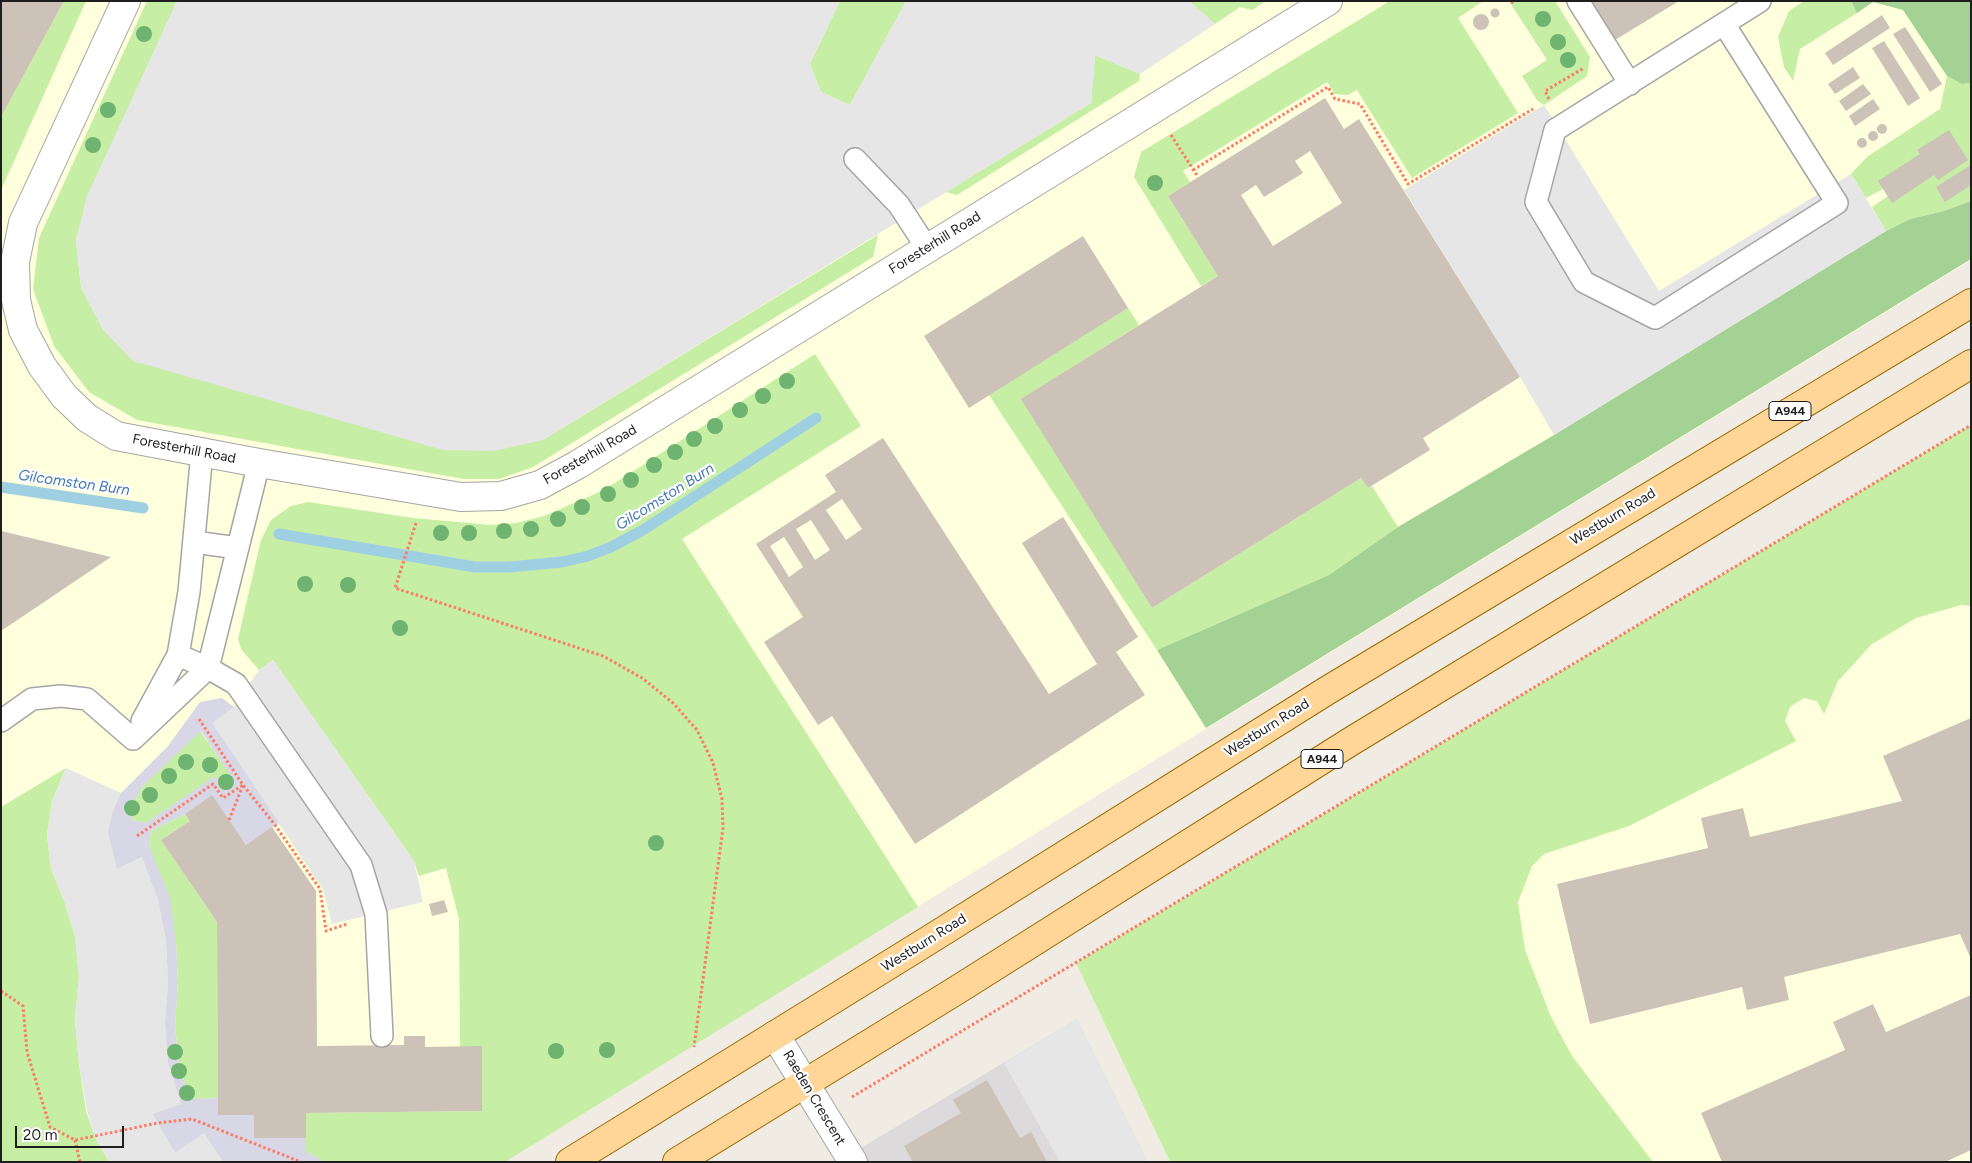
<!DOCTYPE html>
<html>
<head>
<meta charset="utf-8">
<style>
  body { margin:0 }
  #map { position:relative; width:1972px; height:1163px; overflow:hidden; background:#f0ece3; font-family:Figtree,sans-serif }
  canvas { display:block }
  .frame { position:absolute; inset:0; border:2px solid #1e1e1e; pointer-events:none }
  .scale { position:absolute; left:15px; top:1126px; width:109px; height:22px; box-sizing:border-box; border:2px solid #1e1e1e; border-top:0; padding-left:6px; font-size:15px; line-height:18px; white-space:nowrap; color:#1e1e1e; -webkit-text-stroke:4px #fff; paint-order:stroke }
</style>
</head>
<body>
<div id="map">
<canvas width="1972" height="1163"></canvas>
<div class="frame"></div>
<div class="scale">20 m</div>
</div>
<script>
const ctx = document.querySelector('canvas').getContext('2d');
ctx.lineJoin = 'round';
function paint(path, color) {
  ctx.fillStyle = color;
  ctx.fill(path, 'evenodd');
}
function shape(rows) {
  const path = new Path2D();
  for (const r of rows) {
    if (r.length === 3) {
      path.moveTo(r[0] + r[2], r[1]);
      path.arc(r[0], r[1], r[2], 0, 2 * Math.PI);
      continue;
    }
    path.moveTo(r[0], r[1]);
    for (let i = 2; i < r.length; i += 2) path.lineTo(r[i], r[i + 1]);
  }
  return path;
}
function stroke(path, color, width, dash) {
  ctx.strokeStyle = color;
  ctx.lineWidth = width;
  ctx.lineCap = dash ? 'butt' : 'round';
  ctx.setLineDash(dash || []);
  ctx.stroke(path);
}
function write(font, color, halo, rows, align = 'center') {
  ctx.font = font + ' Figtree,sans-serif';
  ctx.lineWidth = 4.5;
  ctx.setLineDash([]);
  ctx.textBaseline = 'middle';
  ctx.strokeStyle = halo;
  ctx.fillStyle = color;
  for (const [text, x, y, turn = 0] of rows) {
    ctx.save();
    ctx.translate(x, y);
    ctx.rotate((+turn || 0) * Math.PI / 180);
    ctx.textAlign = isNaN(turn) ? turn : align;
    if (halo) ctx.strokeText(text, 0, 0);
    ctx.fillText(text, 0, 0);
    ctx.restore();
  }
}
const residential = shape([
  [1077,1019,1148,1162,853,1162,849,1155]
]);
const education = shape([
  [1,1,1971,1,1971,260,1093,798,505,1162,1,1162],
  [1971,425,1971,1162,1170,1162,1076,963]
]);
const grass = shape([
  [64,1,86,1,1,190,1,117],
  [147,1,177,1,88,196,76,240,81,287,103,330,543,440,878,235,873,257,533,467,499,479,464,479,137,420,89,392,54,346,33,289,39,238],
  [840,1,906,1,850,105,821,92,810,64],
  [1189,1,1266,1,1252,10,1240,7,1215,24],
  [1390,1,1483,1,1458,18,1518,113,1412,178,1357,90,1348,95,1335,94,1327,82,1183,171,1190,182,1168,196,1218,276,1201,286,1134,177,1141,152],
  [1509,1,1555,1,1590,57,1587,76,1544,105,1537,100,1522,76,1547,60],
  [1804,1,1851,1,1857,13,1800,49,1793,81,1784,67,1778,37,1789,11],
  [1095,55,1140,74,1139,81,957,195,946,192,1091,103],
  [1947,76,1962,84,1971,83,1971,201,1944,211,1910,219,1886,231,1872,207,1888,196,1883,189,1866,198,1851,174,1867,157,1940,109],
  [1128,308,1139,325,1022,399,1152,608,1361,478,1368,488,1372,486,1398,527,1329,575,1157,650,989,395],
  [815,354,861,426,682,539,918,907,505,1162,325,1162,305,1151,306,1113,482,1111,482,1047,460,1047,459,919,446,868,419,876,414,861,273,660,259,670,241,649,238,639,261,540,271,520,291,506,308,502,413,518,491,525,516,523,544,516,604,490],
  [1971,425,1971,606,1961,605,1916,618,1872,644,1838,681,1824,714,1817,701,1804,698,1790,707,1785,721,1796,741,1629,826,1544,854,1532,866,1518,902,1525,950,1551,1017,1572,1056,1653,1162,1170,1162,1076,963],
  [200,731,234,779,222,786,215,777,146,823,132,820,129,811,142,787],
  [66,768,52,801,47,835,51,869,65,903,75,936,79,976,75,1020,79,1064,86,1111,95,1137,109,1162,1,1162,1,807],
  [185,814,190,821,161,840,217,922,218,1098,190,1099,179,1065,175,1026,178,982,176,942,149,846,151,831]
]);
const forest = shape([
  [1851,1,1971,1,1971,83,1962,84,1947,76,1903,10,1873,2,1857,13],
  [1971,201,1971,259,1206,728,1157,650,1329,575,1398,527,1554,435,1886,231,1910,219,1944,211]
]);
const parking = shape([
  [177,1,840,1,810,64,821,92,850,105,906,1,1189,1,1215,24,1140,74,1095,55,1091,103,543,440,494,451,443,450,133,361,103,330,81,287,76,240,87,196],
  [1544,105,1659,291,1851,174,1886,231,1554,435,1520,377,1404,190],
  [273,660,414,861,423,902,332,924,323,889,211,723,234,707,259,670],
  [66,768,121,793,113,811,117,869,142,857,158,900,166,941,168,982,165,1024,168,1063,181,1104,154,1115,175,1153,204,1133,223,1162,109,1162,95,1137,87,1111,79,1064,75,1020,79,976,75,936,65,903,51,869,47,835,52,801],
  [1077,1019,1148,1162,1060,1162,1004,1063]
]);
const plaza = shape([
  [222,698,234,707,212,723,279,823,246,845,212,796,185,814,151,831,149,846,170,898,176,942,178,982,175,1026,179,1065,190,1099,218,1098,219,1115,254,1115,254,1138,306,1138,305,1151,325,1162,223,1162,204,1133,175,1153,153,1114,181,1104,168,1063,165,1024,168,982,166,941,158,900,142,857,117,869,108,832,113,811,121,793,168,746,200,702],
  [201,731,233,779,222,786,215,776,146,823,132,820,129,811,142,787]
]);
const stream = shape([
  [1,487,143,508],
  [279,534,475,567,509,567,562,562,588,556,611,547,643,530,816,418]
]);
const building = shape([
  [1,1,64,1,1,117],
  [1591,1,1679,1,1615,40],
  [1495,13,4.5],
  [1481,22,8],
  [1882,15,1890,28,1833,65,1825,53],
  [1905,27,1942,84,1930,92,1893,34],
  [1884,41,1920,98,1908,106,1872,48],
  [1853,67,1860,78,1835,94,1828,84],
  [1863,84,1871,94,1846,111,1839,101],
  [1325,98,1344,129,1359,119,1520,377,1423,438,1430,450,1368,488,1361,478,1152,608,1021,399,1218,276,1168,196],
  [1310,151,1342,203,1273,246,1241,195,1256,185,1264,197,1303,173,1295,161],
  [1873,99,1880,109,1855,126,1849,116],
  [1882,129,5],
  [1949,130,1968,160,1938,180,1934,175,1892,203,1878,181,1920,154,1917,150],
  [1873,136,5],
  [1862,143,5],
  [1971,165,1971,185,1945,202,1936,187],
  [1083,236,1128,308,969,408,924,336],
  [883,438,1049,694,1097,664,1022,543,1063,517,1138,637,1116,652,1145,695,915,844,832,716,818,725,764,642,803,617,756,544,836,492,825,475],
  [842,499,862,529,846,540,826,510],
  [811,520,830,550,815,560,796,529],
  [784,537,803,567,789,577,770,546],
  [1,531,111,557,1,631],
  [1971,718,1971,959,1960,934,1784,977,1789,1000,1747,1010,1742,987,1590,1024,1557,884,1708,848,1701,818,1743,808,1750,837,1902,801,1883,756],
  [212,795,246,845,272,827,316,891,317,1046,404,1045,404,1036,425,1036,425,1047,482,1046,482,1111,306,1113,306,1138,254,1138,254,1115,218,1115,217,922,161,840,190,821,185,814],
  [444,900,448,912,432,916,429,904],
  [1971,995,1971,1150,1945,1162,1722,1162,1701,1113,1845,1050,1833,1022,1873,1004,1886,1032],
  [987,1080,1020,1138,1031,1132,1047,1162,913,1162,904,1146,961,1113,953,1100]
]);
const path = shape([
  [1511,3,1514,1],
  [1549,99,1545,91,1584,68],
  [1171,135,1198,177],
  [1193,170,1328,87,1335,99,1360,104,1408,184,1533,109],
  [416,523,395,588,603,656,642,678,673,703,697,730,713,763,722,799,723,828,694,1047],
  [199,719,243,785,275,825,320,889,326,931,347,924],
  [229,820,243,785],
  [137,836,213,784,223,798,243,785],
  [1,991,23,1006,27,1052,50,1127,75,1140,158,1123,192,1119,301,1162],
  [852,1097,1971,425],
  [75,1140,80,1162]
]);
const service = shape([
  [1578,1,1630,84],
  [1724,24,1837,203,1655,318,1584,282,1536,202,1555,130,1760,1],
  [855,159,899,205,927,248],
  [194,542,238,548],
  [178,655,208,668,236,684,361,865,376,914,382,1036],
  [1,721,32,699,61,696,87,699,133,739],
  [142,721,178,655,189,592,202,452],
  [133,739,208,668,259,463]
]);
const minor = shape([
  [126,1,23,223,15,262,16,300,23,330,42,366,64,396,87,418,116,436,259,463,461,497,501,496,540,485,577,465,1328,1],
  [775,1035,853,1162]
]);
const primary = shape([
  [570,1162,929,940,1328,690,1971,303],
  [677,1162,957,990,1350,742,1971,364]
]);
const trees = [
  [1543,19],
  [144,34],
  [1558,42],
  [1568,60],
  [108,110],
  [93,145],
  [1155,183],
  [787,381],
  [763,396],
  [740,410],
  [715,426],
  [694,439],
  [675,452],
  [654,465],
  [631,480],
  [608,494],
  [582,507],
  [558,519],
  [531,529],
  [504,531],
  [441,533],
  [469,533],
  [305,584],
  [348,585],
  [400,628],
  [186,762],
  [210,765],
  [169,776],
  [226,782],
  [150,795],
  [132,808],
  [656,843],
  [607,1050],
  [556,1051],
  [175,1052],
  [179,1071],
  [187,1093]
];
const shields = [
  [1790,411,42],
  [1322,759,42]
];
const shieldNames = [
  ["A944",1790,411],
  ["A944",1322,759]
];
const streetNames = [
  ["Foresterhill Road",935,243,-32],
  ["Foresterhill Road",184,449,11],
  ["Foresterhill Road",590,455,-30],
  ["Westburn Road",1613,517,-31],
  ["Westburn Road",1267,728,-32],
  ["Westburn Road",924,943,-32],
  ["Raeden Crescent",814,1098,59]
];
const waterNames = [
  ["Gilcomston Burn",74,483,8],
  ["Gilcomston Burn",665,497,-32]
];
paint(residential, '#dcdada');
paint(education, '#feffdc');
paint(grass, '#c6eea4');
paint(forest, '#a4d294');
paint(parking, '#e6e6e6');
paint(plaza, '#d7d7e5');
stroke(stream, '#9fd0e1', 11);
paint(building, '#ccc2b8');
stroke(service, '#a5a5a5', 24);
stroke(minor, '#a5a5a5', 30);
stroke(primary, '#976a00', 30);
stroke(path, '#ff7a64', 3, [2.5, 2.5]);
stroke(service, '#fff', 21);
stroke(minor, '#fff', 28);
stroke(primary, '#ffd698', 28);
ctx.fillStyle = '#6eb370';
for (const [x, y] of trees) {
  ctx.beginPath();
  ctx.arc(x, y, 8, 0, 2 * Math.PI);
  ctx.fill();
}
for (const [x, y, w] of shields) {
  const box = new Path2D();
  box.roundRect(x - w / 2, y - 9.5, w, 19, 4);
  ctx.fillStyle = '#fff';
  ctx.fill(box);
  stroke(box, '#1e1e1e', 1);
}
write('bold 12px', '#1e1e1e', null, shieldNames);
write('14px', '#1e1e1e', '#fff', streetNames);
write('italic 15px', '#4377b4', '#fff', waterNames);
</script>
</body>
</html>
